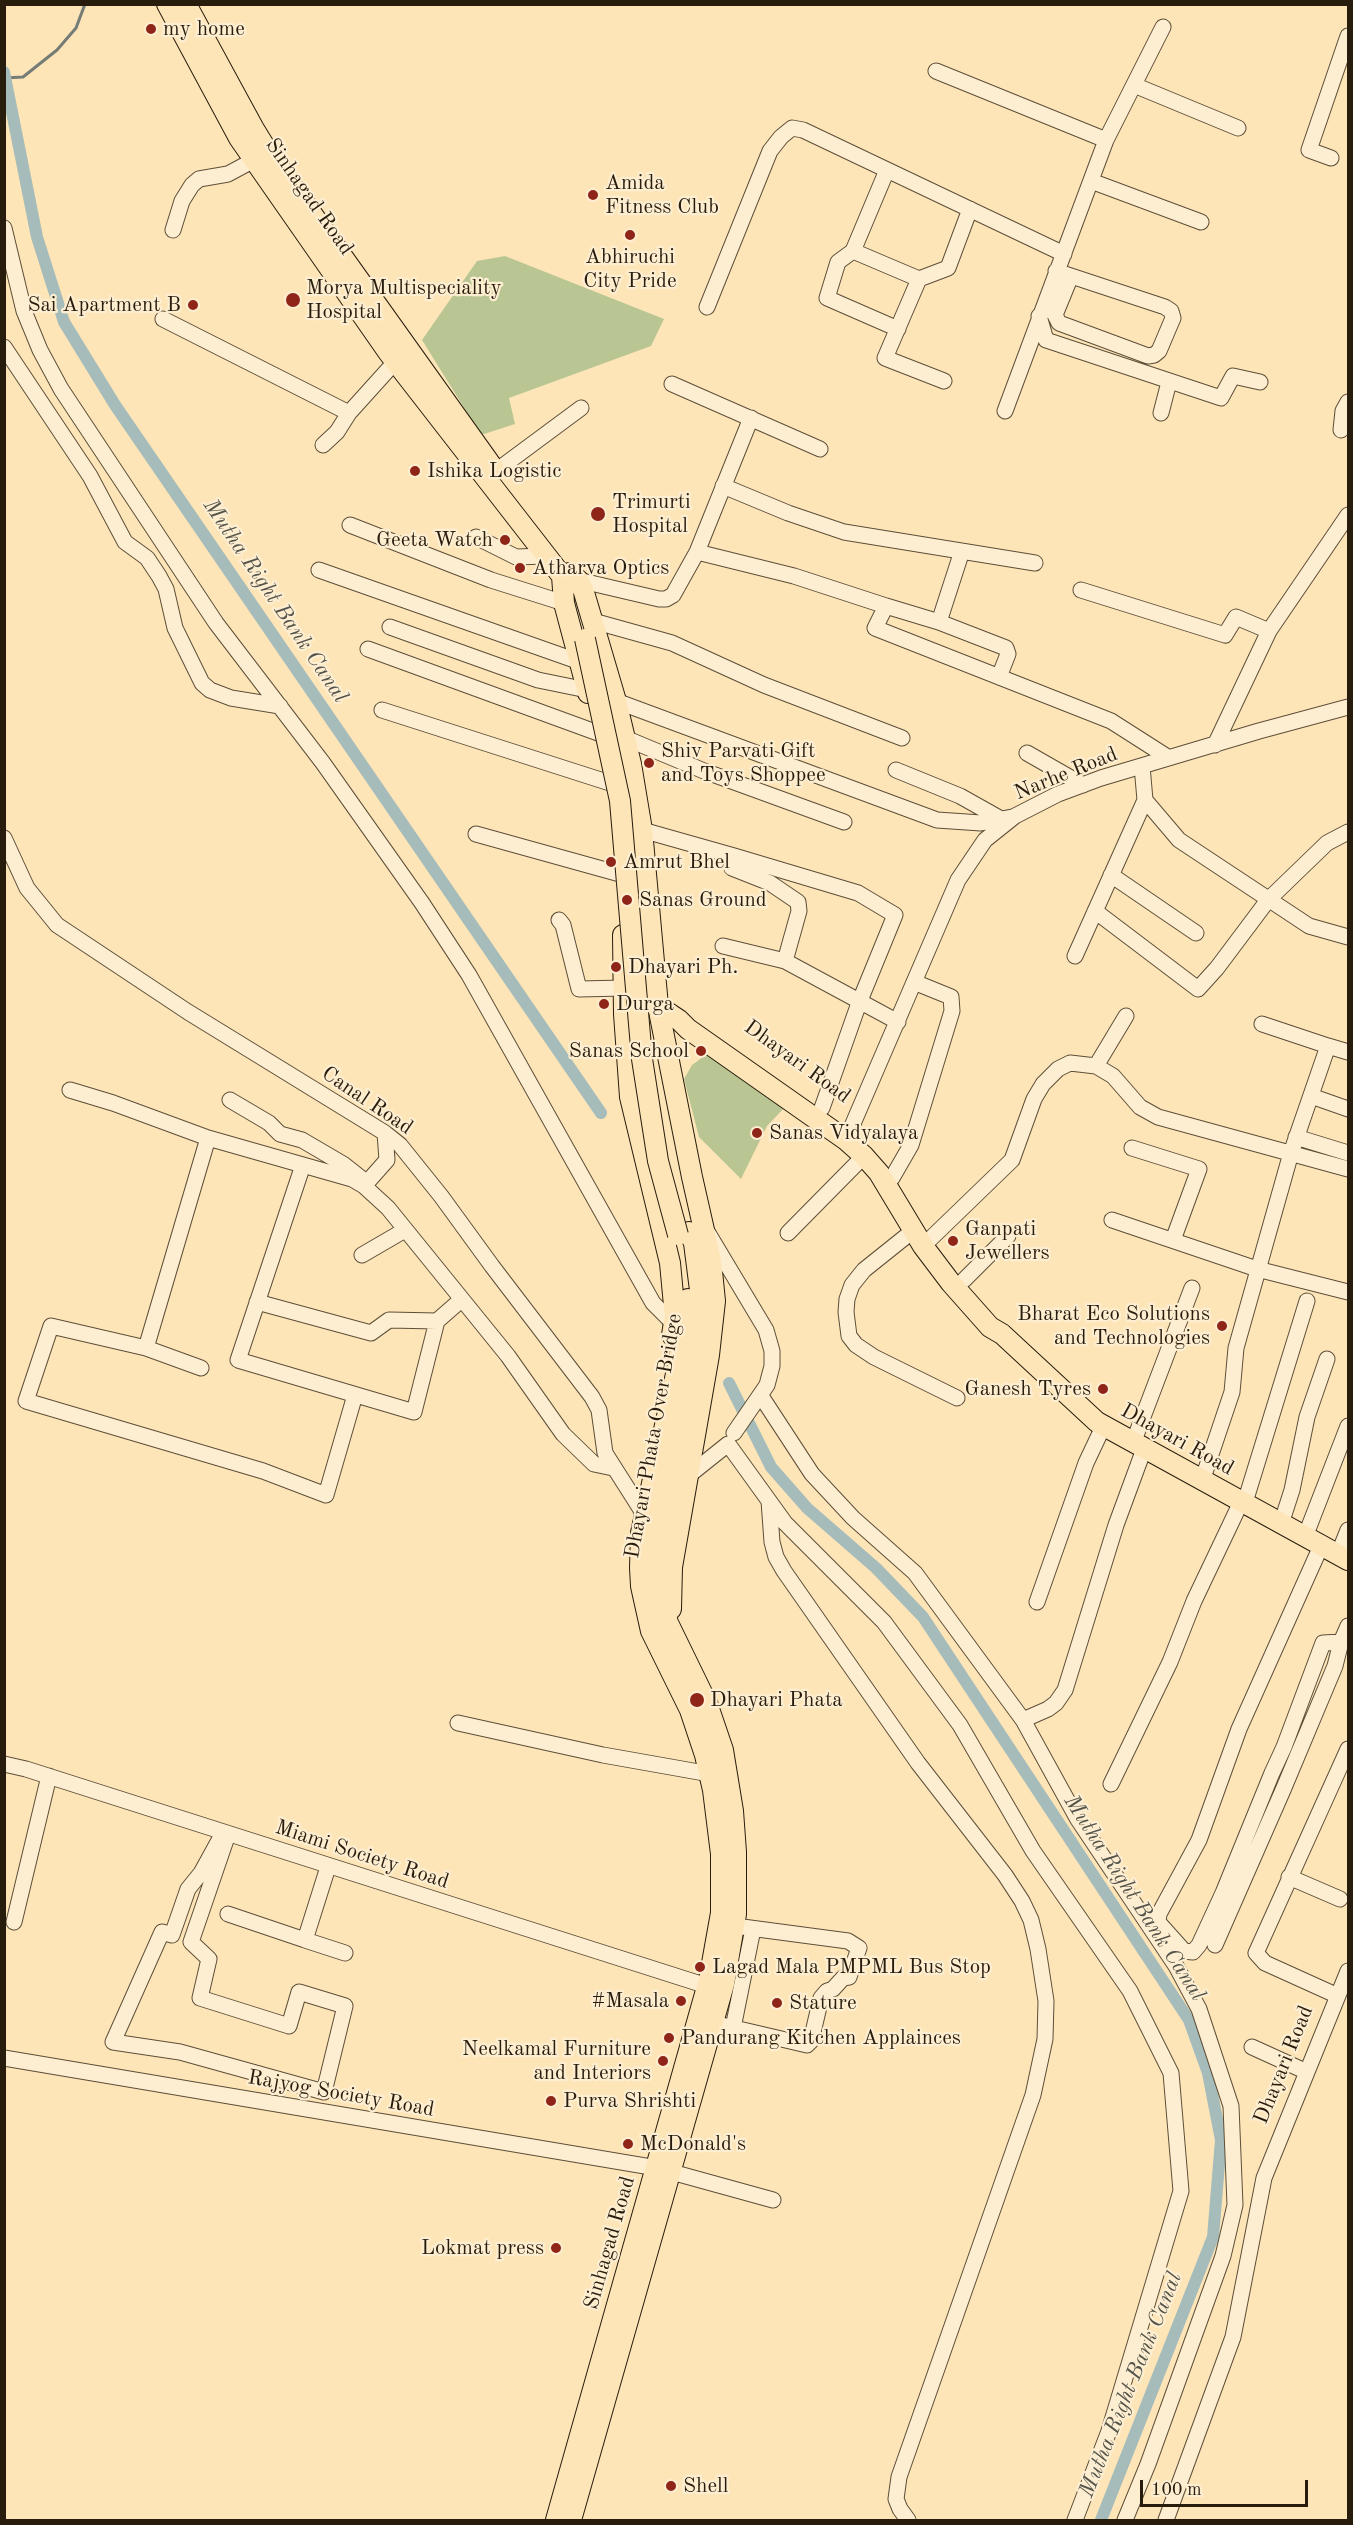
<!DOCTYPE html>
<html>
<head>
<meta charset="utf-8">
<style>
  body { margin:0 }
  #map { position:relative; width:1353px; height:2525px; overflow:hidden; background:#fde5b8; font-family:"Old Standard TT",serif }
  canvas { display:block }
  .frame { position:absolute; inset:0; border:6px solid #281c0d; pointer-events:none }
  .scale { position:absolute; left:1140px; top:2480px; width:168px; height:27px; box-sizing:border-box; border:3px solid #281c0d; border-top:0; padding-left:8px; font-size:18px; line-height:21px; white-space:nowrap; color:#281c0d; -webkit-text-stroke:4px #feeed1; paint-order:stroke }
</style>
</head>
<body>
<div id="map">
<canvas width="1353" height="2525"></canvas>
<div class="frame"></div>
<div class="scale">100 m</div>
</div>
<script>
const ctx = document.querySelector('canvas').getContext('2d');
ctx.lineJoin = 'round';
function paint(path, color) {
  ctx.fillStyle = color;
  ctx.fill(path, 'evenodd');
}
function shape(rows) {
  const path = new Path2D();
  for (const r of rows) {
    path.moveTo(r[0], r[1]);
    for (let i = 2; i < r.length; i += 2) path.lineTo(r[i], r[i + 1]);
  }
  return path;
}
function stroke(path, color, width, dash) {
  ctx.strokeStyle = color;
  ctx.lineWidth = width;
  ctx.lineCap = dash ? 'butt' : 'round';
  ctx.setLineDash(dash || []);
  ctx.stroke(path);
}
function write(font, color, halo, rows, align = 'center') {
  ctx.font = font + ' "Old Standard TT",serif';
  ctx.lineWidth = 4.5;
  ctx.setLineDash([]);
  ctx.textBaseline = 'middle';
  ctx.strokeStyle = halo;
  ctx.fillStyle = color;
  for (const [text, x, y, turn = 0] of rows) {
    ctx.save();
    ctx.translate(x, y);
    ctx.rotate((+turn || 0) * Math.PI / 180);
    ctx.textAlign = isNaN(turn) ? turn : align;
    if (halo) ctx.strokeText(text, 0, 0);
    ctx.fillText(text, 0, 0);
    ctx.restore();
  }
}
const green = shape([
  [505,256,664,319,651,346,509,398,515,424,481,435,422,340,477,261],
  [707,1054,785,1107,767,1126,741,1179,699,1137,684,1079,692,1065]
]);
const stream = shape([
  [4,78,23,77,57,50,76,28,85,4]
]);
const canal = shape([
  [4,72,37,237,64,322,115,405,601,1113],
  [729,1383,771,1467,807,1508,876,1568,923,1617,1189,2020,1208,2073,1221,2140,1213,2237,1101,2520]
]);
const minor = shape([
  [936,71,1106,140],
  [1134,85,1238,128],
  [1331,158,1309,150,1348,36],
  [887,170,853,251,838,262,827,298,898,329],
  [1091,181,1201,222],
  [4,228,24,311,40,350,61,389,216,623,323,763,422,903,469,975,653,1303,674,1324],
  [173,230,182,201,192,185,199,179,228,174,254,160],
  [853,251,919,279],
  [1056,271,1165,307,1171,311,1173,318,1159,351,1154,355,1148,356,1059,323,1055,315,1071,276],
  [707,307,770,151,781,137,792,128,803,130,1064,254],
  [1039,316,1046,340,1221,398,1233,376,1260,382],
  [163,319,349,413],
  [4,347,90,476,125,542,147,558,159,576,166,589,175,628,202,683,210,690,231,698,280,706],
  [944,381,885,358,919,279,948,268,970,209],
  [672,384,820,449],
  [1005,411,1106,140,1163,27],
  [1161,413,1169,382],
  [1341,430,1343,411,1348,402],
  [323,445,337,432,349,413,395,362],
  [496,471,581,408],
  [723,486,788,513,844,532,1035,563],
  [350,525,491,580,564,603],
  [476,537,516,557,545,556],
  [697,552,794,576,886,606,875,628,1111,721,1169,758],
  [319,570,580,662],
  [578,580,659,599,666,599,673,595,697,552,751,418],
  [1081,590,1225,635,1236,617,1269,631],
  [886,606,939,622,1006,648,1008,654,999,677],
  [593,621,672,643,764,685,902,738],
  [939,622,962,551],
  [390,627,538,680,587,690],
  [368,649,598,733],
  [616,701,937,820,981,823,1012,817],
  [382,710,610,783],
  [625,738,704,771,844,822],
  [1215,745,1269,631,1348,515],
  [1027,753,1083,785],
  [1142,766,1145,800,1179,840,1309,926,1348,937],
  [896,770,960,796,1001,819],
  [634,831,642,830,734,856,858,893,895,915,859,1003,822,1108],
  [476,834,620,874],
  [4,838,27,888,57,925,188,1012,385,1133,400,1145,441,1196,492,1266,592,1397,599,1410,605,1453,645,1516],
  [734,856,732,868,770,883,798,902,799,911,785,961],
  [1111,875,1196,933],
  [1095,911,1198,989,1217,968,1268,900,1327,843,1348,832],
  [559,920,563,925,579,989,624,988],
  [723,946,785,961,898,1022],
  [1075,956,1145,800],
  [1262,1024,1328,1046],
  [1096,1066,1126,1016],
  [70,1090,113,1103,208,1138,352,1179,364,1186,388,1208,508,1356,563,1434,594,1464,613,1468],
  [1311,1096,1348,1109],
  [230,1100,269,1123,280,1134,302,1140,343,1164,362,1179,364,1186,387,1160,385,1133],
  [1296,1137,1348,1153],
  [208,1138,146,1348,51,1326,26,1401,263,1471,326,1495,355,1395],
  [846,1140,958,880,985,840,1015,816,1058,794,1101,778,1259,731,1348,707],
  [1132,1148,1199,1169,1173,1240],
  [303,1165,238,1360,414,1412,437,1321,461,1300],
  [892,1178,911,1145,952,1011,951,997,914,982],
  [1112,1220,1257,1269,1348,1292],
  [914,1230,864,1270,852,1285,847,1299,846,1312,849,1336,856,1345,874,1357,957,1398],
  [708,1233,766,1330,772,1351,772,1366,767,1385,734,1433],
  [788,1233,864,1156],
  [923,1246,1012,1160,1034,1099,1043,1084,1058,1069,1070,1063,1096,1066,1113,1076,1140,1107,1158,1117,1348,1169],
  [362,1255,405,1230],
  [964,1280,1008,1236],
  [257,1302,371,1333,389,1320,437,1321],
  [146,1348,201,1368],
  [761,1396,812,1474,853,1518,915,1573,1023,1720,1048,1709,1056,1703,1065,1690,1116,1525,1144,1449],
  [1133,1443,1192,1288],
  [688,1476,728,1444,785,1523,884,1622,960,1725,1033,1851,1130,1991,1171,2073,1181,2191,1109,2431,1075,2520],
  [1202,1481,1232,1392,1236,1348,1291,1153,1328,1046,1348,1052],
  [769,1501,772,1542,776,1557,784,1571,918,1763,1005,1875,1022,1901,1031,1920,1038,1949,1046,2001,1045,2039,1033,2095,899,2477,896,2499,900,2509,908,2520],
  [1281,1524,1292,1490,1307,1417,1327,1359],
  [1305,1537,1348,1426],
  [1321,1546,1239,1729,1199,1840,1159,1914,1158,1922,1184,1951,1193,1952,1199,1945,1223,1893,1272,1773,1284,1747,1323,1643,1341,1642,1348,1626],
  [1338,1555,1348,1530],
  [1037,1602,1086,1463,1103,1427],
  [1023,1720,1077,1818,1176,1966,1199,2009,1231,2106,1235,2205,1223,2256,1148,2464,1125,2520],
  [458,1723,603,1755,710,1774],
  [4,1764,26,1769,707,1986],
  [1111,1784,1170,1662,1194,1601,1241,1502,1246,1499,1307,1301],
  [223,1833,201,1873,188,1889,172,1935,162,1932,113,2042,180,2052,324,2092,345,2006,299,1992,289,2026,200,1998,209,1959,191,1942,228,1834],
  [1289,1877,1340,1899],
  [228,1914,305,1940,328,1867],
  [14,1922,49,1776],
  [305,1940,345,1953],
  [1215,1945,1283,1790,1335,1666,1341,1642],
  [1338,1996,1265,1963,1256,1953,1348,1749],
  [713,2023,807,2045,811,2041,821,1998,827,1991,833,1989,843,1978,849,1977,859,1948,848,1941,735,1926],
  [733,2028,753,1929],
  [1252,2047,1307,2072],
  [4,2058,657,2168,773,2200],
  [1166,2520,1233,2337,1264,2178,1348,1971]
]);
const major = shape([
  [167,4,239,138,257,164,388,352,562,576,566,587],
  [186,4,254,129,270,155,494,469],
  [570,573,578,580,583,589,616,701,631,764,642,830,658,1006,692,1177,711,1261,715,1301,709,1355,672,1567,671,1609],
  [562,576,564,603,588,693],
  [623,935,624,1014,630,1097,670,1263,675,1316,672,1335],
  [624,998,658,1006,679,1020,688,1029,846,1140,864,1156,879,1173,923,1246,951,1283,990,1327,1002,1334,1097,1422,1348,1560],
  [556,2520,709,1980,721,1913,721,1854,713,1790,705,1755,690,1710,651,1631,641,1586,640,1568,641,1533,672,1394,688,1313,688,1299],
  [571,2520,724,1984,736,1914,736,1852,733,1811,723,1750,707,1703,668,1623,656,1579,656,1547,698,1341,700,1290,694,1243,689,1232]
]);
const majorBridge = shape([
  [585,639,620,801,642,1059,658,1161,678,1235]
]);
const markers = [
  [151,29,6,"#8f2418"],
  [593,195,6,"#8f2418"],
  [630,235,6,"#8f2418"],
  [293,300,8,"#8f2418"],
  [193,305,6,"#8f2418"],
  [415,471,6,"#8f2418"],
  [598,514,8,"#8f2418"],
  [505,540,6,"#8f2418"],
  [520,568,6,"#8f2418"],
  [649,763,6,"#8f2418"],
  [611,862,6,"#8f2418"],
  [627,900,6,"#8f2418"],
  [616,967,6,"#8f2418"],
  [604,1004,6,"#8f2418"],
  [701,1051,6,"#8f2418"],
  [757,1133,6,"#8f2418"],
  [953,1241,6,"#8f2418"],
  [1222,1326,6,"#8f2418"],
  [1103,1389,6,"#8f2418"],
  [697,1700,8,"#8f2418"],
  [700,1967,6,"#8f2418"],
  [681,2001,6,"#8f2418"],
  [777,2003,6,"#8f2418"],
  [669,2038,6,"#8f2418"],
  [663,2061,6,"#8f2418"],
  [551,2101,6,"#8f2418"],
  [628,2144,6,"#8f2418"],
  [556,2248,6,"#8f2418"],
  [671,2486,6,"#8f2418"]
];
const poiNames = [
  ["my home",163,29],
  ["Amida",605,183],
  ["Fitness Club",605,207],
  ["Abhiruchi",630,257,"center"],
  ["City Pride",630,281,"center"],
  ["Morya Multispeciality",306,288],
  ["Hospital",306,312],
  ["Sai Apartment B",181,305,"right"],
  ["Ishika Logistic",427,471],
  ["Trimurti",612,502],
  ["Hospital",612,526],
  ["Geeta Watch",493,540,"right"],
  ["Atharva Optics",532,568],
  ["Shiv Parvati Gift",661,751],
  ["and Toys Shoppee",661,775],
  ["Amrut Bhel",623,862],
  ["Sanas Ground",639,900],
  ["Dhayari Ph.",628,967],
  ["Durga",616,1004],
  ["Sanas School",689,1051,"right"],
  ["Sanas Vidyalaya",769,1133],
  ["Ganpati",965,1229],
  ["Jewellers",965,1253],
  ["Bharat Eco Solutions",1210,1314,"right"],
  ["and Technologies",1210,1338,"right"],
  ["Ganesh Tyres",1091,1389,"right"],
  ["Dhayari Phata",710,1700],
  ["Lagad Mala PMPML Bus Stop",712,1967],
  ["#Masala",669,2001,"right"],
  ["Stature",789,2003],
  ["Pandurang Kitchen Applainces",681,2038],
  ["Neelkamal Furniture",651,2049,"right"],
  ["and Interiors",651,2073,"right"],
  ["Purva Shrishti",563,2101],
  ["McDonald's",640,2144],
  ["Lokmat press",544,2248,"right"],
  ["Shell",683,2486]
];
const streetNames = [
  ["Sinhagad Road",309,197,55],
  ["Narhe Road",1066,774,-22],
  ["Dhayari Road",797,1062,36],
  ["Canal Road",367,1101,34],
  ["Dhayari Phata Over Bridge",654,1436,-80],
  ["Dhayari Road",1177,1440,29],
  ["Miami Society Road",362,1855,18],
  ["Dhayari Road",1284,2065,-68],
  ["Rajyog Society Road",341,2094,10],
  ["Sinhagad Road",610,2243,-74]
];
const waterNames = [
  ["Mutha Right Bank Canal",275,601,56],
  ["Mutha Right Bank Canal",1134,1898,57],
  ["Mutha Right Bank Canal",1131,2385,-68]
];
paint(green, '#b9c693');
stroke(stream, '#747c75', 3);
stroke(canal, '#a6bcbb', 12);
stroke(minor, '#5d4e38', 17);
stroke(major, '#281c0d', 22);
stroke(minor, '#feeed1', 15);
stroke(major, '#fde5b8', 20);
stroke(majorBridge, '#281c0d', 22, []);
stroke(majorBridge, '#fde5b8', 20);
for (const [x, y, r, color] of markers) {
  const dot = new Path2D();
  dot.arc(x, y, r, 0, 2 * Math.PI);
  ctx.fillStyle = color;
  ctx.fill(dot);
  stroke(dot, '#feeed1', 2);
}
write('21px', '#281c0d', '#feeed1', poiNames, 'left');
write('21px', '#281c0d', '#feeed1', streetNames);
write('italic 22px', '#54544a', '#feeed1', waterNames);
</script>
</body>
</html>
